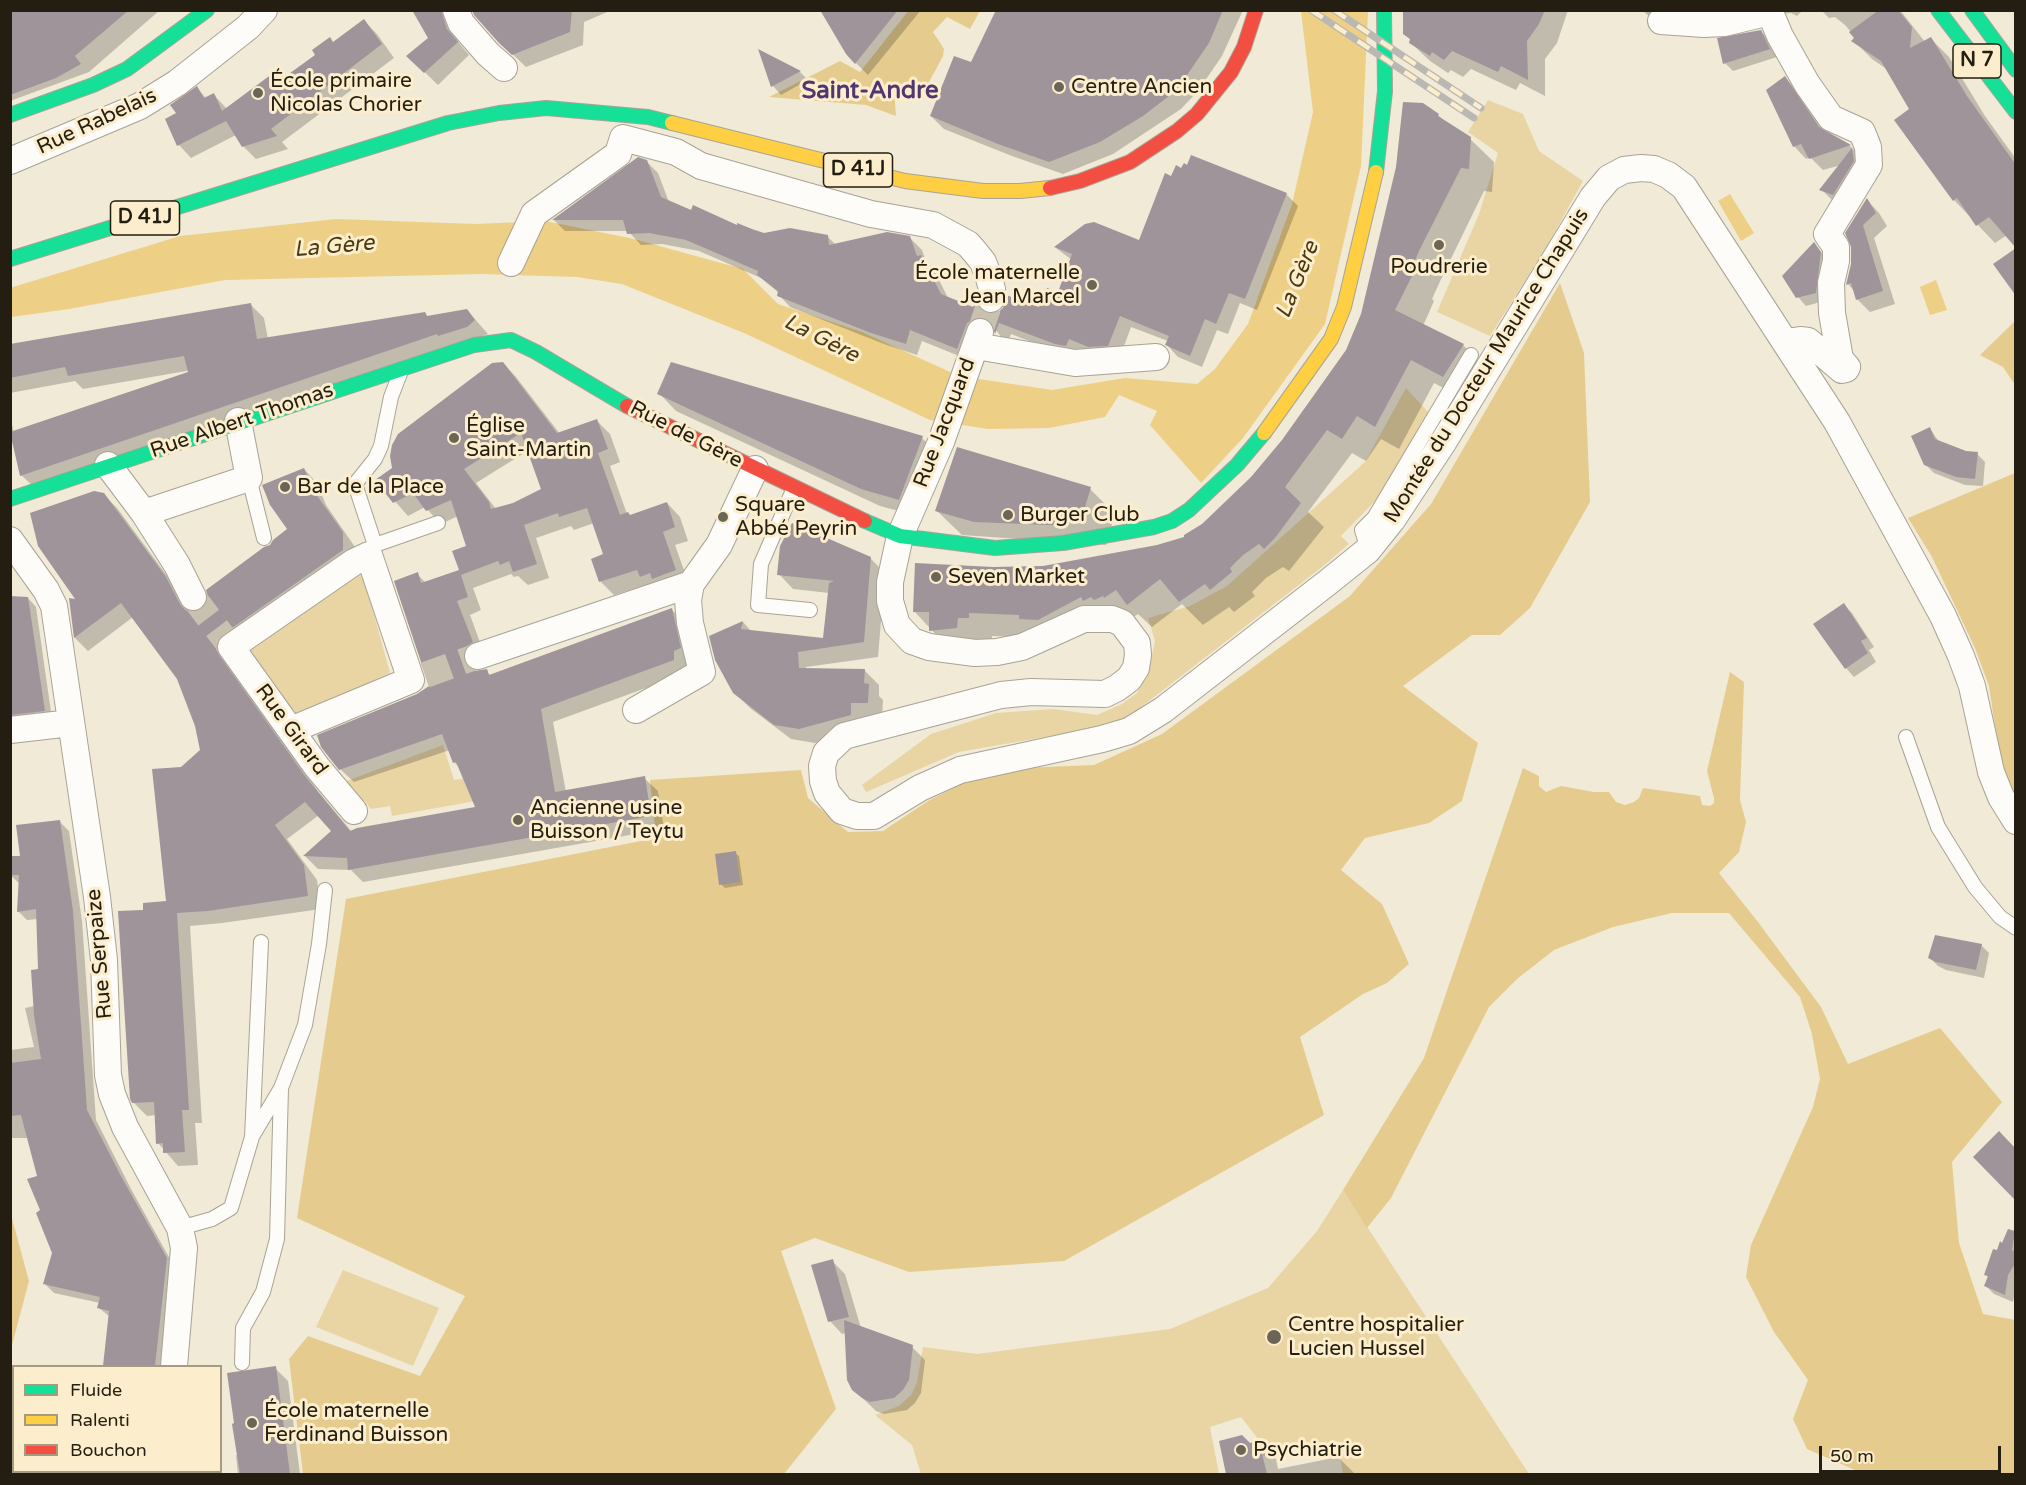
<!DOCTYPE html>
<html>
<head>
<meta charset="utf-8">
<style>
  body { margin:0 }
  #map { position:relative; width:2026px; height:1485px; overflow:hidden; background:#f1ead7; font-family:"Varela Round",sans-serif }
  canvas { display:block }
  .frame { position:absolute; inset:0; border:12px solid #231e11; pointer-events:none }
  .legend { position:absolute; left:12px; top:1365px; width:210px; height:108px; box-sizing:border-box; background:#fceecc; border:2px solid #a59b81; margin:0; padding:8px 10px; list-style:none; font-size:18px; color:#231e11 }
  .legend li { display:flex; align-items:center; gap:12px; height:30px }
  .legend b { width:30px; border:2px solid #a59b81 }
  .scale { position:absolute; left:1819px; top:1446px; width:182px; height:27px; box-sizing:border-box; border:3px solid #231e11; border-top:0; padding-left:8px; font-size:18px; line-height:21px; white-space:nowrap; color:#231e11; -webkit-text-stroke:4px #fceecc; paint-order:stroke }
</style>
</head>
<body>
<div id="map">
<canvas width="2026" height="1485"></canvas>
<div class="frame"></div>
<ul class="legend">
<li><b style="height:8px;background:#16e098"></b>Fluide</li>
<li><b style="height:8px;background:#ffcf43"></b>Ralenti</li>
<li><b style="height:8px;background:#f24e42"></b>Bouchon</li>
</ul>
<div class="scale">50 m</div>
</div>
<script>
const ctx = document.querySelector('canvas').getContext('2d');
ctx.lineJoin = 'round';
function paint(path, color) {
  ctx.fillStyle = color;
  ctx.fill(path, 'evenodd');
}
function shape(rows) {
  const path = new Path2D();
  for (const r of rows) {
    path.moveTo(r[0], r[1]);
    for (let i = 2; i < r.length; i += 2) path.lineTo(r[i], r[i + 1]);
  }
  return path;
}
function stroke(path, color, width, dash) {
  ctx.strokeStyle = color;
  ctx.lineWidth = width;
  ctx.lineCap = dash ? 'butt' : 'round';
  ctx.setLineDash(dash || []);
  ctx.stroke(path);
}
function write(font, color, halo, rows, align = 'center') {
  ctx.font = font + ' "Varela Round",sans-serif';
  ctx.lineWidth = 6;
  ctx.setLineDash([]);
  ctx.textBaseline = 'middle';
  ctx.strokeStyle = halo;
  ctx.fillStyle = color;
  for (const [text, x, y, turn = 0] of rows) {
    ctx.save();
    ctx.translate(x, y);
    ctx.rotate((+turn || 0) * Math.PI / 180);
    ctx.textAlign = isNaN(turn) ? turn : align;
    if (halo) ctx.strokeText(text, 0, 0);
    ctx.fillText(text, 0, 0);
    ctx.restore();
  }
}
const green = shape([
  [1488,100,1523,114,1539,151,1583,181,1546,248,1490,336,1437,312,1479,214,1498,153,1468,132],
  [1406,388,1429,413,1376,500,1341,536,1349,544,1322,567,1136,711,1120,722,1102,727,959,752,866,792,862,785,931,734,996,713,1053,709,1097,715,1122,704,1137,693,1148,673,1155,641,1148,618,1190,606,1227,586,1365,462],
  [362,571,390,673,295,717,244,654],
  [443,745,454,780,494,774,498,797,392,816,390,806,371,809,365,801,352,803,344,782],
  [1343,1190,1529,1474,1343,1474,1337,1441,1263,1456,1259,1440,1241,1417,1210,1427,1219,1474,921,1474,912,1445,875,1415,899,1406,911,1395,917,1382,923,1347,977,1354,1170,1329,1268,1288,1317,1231],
  [343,1270,439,1308,413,1366,316,1327]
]);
const forest = shape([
  [909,10,980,11,970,29,947,17,933,32,944,49,943,56,928,84,894,91,896,116,866,105,769,97,840,61,860,72],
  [1560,283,1584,353,1590,502,1530,608,1500,635,1472,635,1403,686,1478,743,1462,801,1429,823,1365,838,1341,870,1382,904,1409,964,1387,983,1363,994,1300,1037,1324,1115,1064,1261,909,1272,815,1238,781,1251,836,1409,784,1474,303,1474,289,1359,308,1336,420,1376,465,1296,297,1218,346,899,656,838,650,780,801,770,808,798,848,832,883,831,928,801,975,777,1020,768,1094,765,1162,734,1350,596,1431,504],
  [2015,321,2015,385,2003,367,1980,355],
  [2015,473,2015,796,2001,767,1989,686,1975,648,1932,557,1908,518],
  [1730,672,1744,682,1740,800,1746,822,1739,852,1719,873,1758,922,1821,1007,1848,1064,1940,1028,2002,1102,1952,1162,1959,1243,1983,1314,2015,1320,2015,1474,1864,1474,1807,1449,1793,1419,1808,1380,1774,1332,1746,1277,1751,1245,1813,1107,1820,1079,1812,1034,1800,997,1729,913,1672,913,1613,927,1554,950,1517,979,1489,1007,1391,1198,1367,1228,1343,1190,1424,1058,1523,768,1539,776,1539,786,1546,792,1561,786,1594,792,1609,792,1616,802,1625,805,1634,802,1639,798,1643,788,1700,796,1702,805,1710,806,1714,803,1714,798,1707,771],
  [10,1211,29,1281,11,1349,10,1349]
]);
const water = shape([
  [1301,11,1368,11,1361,166,1325,324,1243,438,1201,483,1150,425,1157,411,1119,395,1105,417,1049,428,988,429,930,420,744,333,622,284,577,277,481,274,225,280,69,309,11,317,10,288,180,236,336,219,475,224,545,221,634,239,743,269,778,304,862,332,959,376,1052,390,1125,378,1197,384,1215,369,1248,324,1292,204,1313,112],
  [1730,194,1754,233,1741,241,1718,201],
  [1936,280,1947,310,1930,315,1920,287]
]);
const shadow = shape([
  [10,10,160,10,89,72,10,101],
  [414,10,461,10,454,29,459,43,469,55,438,85,408,56,430,39],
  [473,10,612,10,584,22,583,45,526,67,500,42],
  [822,10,921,10,868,75,856,63],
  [997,10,1243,10,1222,56,1198,91,1181,109,1113,154,1063,174,1012,156,944,129,931,116,971,64],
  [1404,10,1568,10,1557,43,1545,59,1545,96,1520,83,1516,90,1471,69,1463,77,1451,70,1448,73,1430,61,1411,43],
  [1642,10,1803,10,1797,16,1791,13,1782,14,1667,32],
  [1821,10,1900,10,1925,42,1931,39,1949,57,1985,116,2016,159,2016,246,2007,235,1995,243,1954,200,1911,109,1888,70,1872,59,1854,41,1857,39,1845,25,1835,17,1829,18],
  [364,21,377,34,394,58,282,142,288,149,256,159,243,146,236,135,191,158,179,145,178,114,197,88,206,98,214,95,227,109,280,70,287,77],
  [1761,31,1769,40,1777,57,1733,71,1725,63],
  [760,52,800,72,808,80,781,95,773,86],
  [1785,78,1798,91,1825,132,1850,146,1862,158,1834,202,1821,189,1841,165,1823,170,1810,157,1806,159,1794,146],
  [1438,115,1446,123,1470,139,1494,162,1492,192,1484,191,1443,275,1432,299,1434,301,1423,326,1463,345,1486,369,1467,400,1434,383,1399,449,1381,439,1366,461,1352,453,1308,512,1324,527,1289,571,1283,567,1266,578,1252,592,1255,596,1234,612,1229,607,1203,625,1182,604,1152,627,1138,614,1128,621,1105,620,1062,643,1044,642,1040,638,992,636,992,641,954,654,914,611,993,568,1043,568,1158,547,1186,539,1252,478,1283,441,1350,347],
  [646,161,658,173,669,202,737,227,764,234,827,236,836,245,910,238,922,250,926,261,933,268,948,298,974,309,977,302,988,315,1039,309,1059,294,1072,260,1056,248,1140,242,1172,178,1286,194,1298,206,1257,310,1240,303,1228,334,1217,330,1202,367,1178,357,1167,345,1168,341,1131,327,1120,357,1068,356,1011,334,1007,344,995,329,990,328,969,360,922,341,917,355,884,344,790,307,779,295,779,293,761,278,699,251,662,244,641,245,628,231,565,231,554,220],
  [1867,200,1879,213,1887,226,1874,238,1895,304,1870,312,1857,299,1855,292,1848,284],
  [1814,244,1829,261,1824,301,1806,306,1798,297],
  [251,305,264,318,268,339,425,314,428,317,467,310,488,334,35,488,21,475,10,434,10,417,14,433,192,372,192,370,83,389,75,381,10,393,10,346],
  [503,363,516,377,560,434,597,421,610,434,620,462,610,466,627,514,630,516,667,503,680,517,688,541,675,545,689,584,654,590,649,584,614,595,601,582,593,559,605,555,594,523,574,530,571,526,536,538,549,578,528,585,518,576,514,577,511,574,473,588,481,610,470,615,485,656,476,667,476,672,486,671,491,676,672,610,685,623,693,661,686,664,687,673,553,722,566,792,644,778,658,791,664,829,363,882,351,870,318,869,305,856,333,831,319,815,287,839,317,880,321,909,222,923,190,926,202,1123,195,1123,198,1165,178,1166,158,1143,156,1115,147,1116,133,1102,167,902,182,768,201,751,197,725,178,678,133,617,88,651,75,638,71,600,78,600,103,494,117,508,179,592,190,613,201,611,290,529,304,469,317,483,326,505,355,547,356,564,229,664,232,670,318,791,352,832,477,808,460,768,454,762,450,750,354,782,340,769,417,695,431,686,417,574,426,583,461,571,468,547,458,516,441,524,425,507,408,516,377,481,394,468],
  [529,450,543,489,514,504,496,509,476,483],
  [659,393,922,438,939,455,917,516,880,506,676,411],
  [1930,429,1940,443,1965,453,1977,454,1985,462,1983,486,1965,485,1934,473,1925,464],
  [1090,489,1115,514,1106,545,962,535,936,510],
  [870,558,885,573,878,657,806,667,806,669,864,670,879,685,879,696,883,700,882,718,865,717,865,730,815,743,791,739,750,708,734,692,710,637,743,622,752,632,824,640,829,593,793,589,779,574],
  [10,597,28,598,36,607,52,719,10,726],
  [1844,605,1852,613,1874,647,1869,650,1876,662,1854,677,1846,668,1815,624],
  [60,822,69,831,82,921,96,1120,131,1189,175,1268,165,1366,104,1366,110,1317,99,1308,100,1303,54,1293,45,1284,53,1253,42,1211,39,1177,29,1138,10,1138,10,1050,34,1047,25,1008,34,1006,40,970,38,919,27,920,18,911,20,884,10,875,22,857],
  [735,853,739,856,743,885,725,888,721,884],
  [1981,945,1989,953,1984,978,1946,970,1938,966,1930,958],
  [2014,1232,2016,1286,2013,1302,1994,1294,1986,1286,1989,1278,1986,1275,1998,1251],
  [832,1261,845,1274,861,1328,912,1347,925,1360,921,1393,915,1403,907,1410,884,1414,876,1411,853,1389,846,1333,842,1334,830,1321],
  [275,1368,288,1381,300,1474,238,1474,236,1455,238,1455],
  [14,1377,14,1429,10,1429,10,1378],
  [1221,1442,1249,1444,1259,1442,1276,1459,1278,1469,1338,1457,1355,1474,1228,1474],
  [21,1472,55,1472,55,1474,21,1474],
  [73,1472,105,1472,105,1474,72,1474]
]);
const building = shape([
  [10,10,129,10,75,56,81,64,56,78,10,95],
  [412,10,441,10,447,29,458,42,424,73,406,56,428,38],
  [472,10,572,10,570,32,512,55,499,43,474,15],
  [820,10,898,10,855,64,846,54],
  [996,10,1223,10,1209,43,1185,78,1169,96,1143,116,1100,142,1049,162,998,144,930,116,954,56,971,62],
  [1403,10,1545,10,1539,24,1527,41,1528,80,1501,66,1498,72,1452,51,1444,60,1432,52,1430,56,1409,43,1410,39,1403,34],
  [1879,10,1898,10,1912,27,1910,48,1931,37,1967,96,2016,165,2016,248,1989,217,1976,226,1957,198,1953,201,1894,120,1909,109,1881,61,1851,41,1854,38,1849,32],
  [364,19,382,44,271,129,277,136,242,147,226,121,177,146,165,119,176,113,170,105,197,86,204,98,214,93,222,111,280,68,286,76,315,55,312,50,330,37,333,42],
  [1761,30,1770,49,1723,64,1717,38],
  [758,49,801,71,771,87],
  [1785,76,1819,127,1851,145,1809,159,1801,144,1793,147,1766,90],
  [1403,102,1423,103,1439,114,1438,116,1471,137,1469,169,1461,168,1419,251,1409,275,1412,276,1395,310,1464,344,1443,377,1411,360,1375,427,1357,416,1342,439,1327,430,1285,487,1301,503,1275,538,1264,549,1259,544,1243,555,1230,568,1232,572,1210,590,1205,584,1179,602,1160,579,1127,605,1116,590,1104,598,1103,596,1094,600,1091,597,1083,601,1081,597,1038,620,1019,619,1019,615,969,613,969,618,958,618,957,628,929,631,929,612,913,612,915,563,993,567,1043,566,1157,545,1184,537,1184,535,1202,524,1251,477,1282,440,1346,350,1361,314,1396,167],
  [1852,148,1854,161,1833,195,1819,190],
  [1191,155,1287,193,1245,299,1229,293,1216,324,1205,319,1190,356,1165,345,1169,336,1120,316,1108,346,1088,347,1069,339,1066,346,1055,344,999,323,995,334,991,322,984,318,978,317,967,323,957,349,910,330,906,344,871,333,777,296,778,291,757,275,758,271,686,240,649,233,627,234,623,220,552,220,638,157,647,160,661,197,691,210,693,205,737,225,737,223,752,229,764,233,790,228,828,235,829,245,887,232,910,236,917,256,921,255,941,294,973,307,976,299,978,306,982,311,990,314,997,313,1003,308,1006,295,1039,307,1047,288,1058,292,1072,254,1054,247,1085,224,1094,222,1139,240,1165,173,1171,176,1176,165,1181,168,1184,163,1187,165],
  [1867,198,1876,213,1863,225,1883,291,1856,300,1851,283,1846,285,1851,264,1851,247,1845,233],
  [1814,242,1821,252,1816,293,1796,298,1782,276],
  [2016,248,2016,296,1993,264],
  [251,303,257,339,425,312,427,316,467,309,475,320,467,327,438,336,437,334,20,476,10,432,188,372,184,356,68,376,65,367,10,378,10,344],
  [503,362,557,433,597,419,608,449,598,453,620,515,628,512,630,515,667,502,675,527,663,532,676,570,652,579,650,573,640,577,637,570,599,582,591,559,603,554,587,508,559,517,558,513,524,525,537,564,513,572,509,561,500,565,498,561,461,575,468,597,457,601,473,642,467,646,463,652,464,660,468,667,474,671,487,669,489,675,672,608,681,648,674,651,674,660,541,709,555,792,645,776,651,816,348,870,347,858,303,856,331,831,305,802,275,825,304,865,308,896,208,911,177,913,189,1110,182,1110,185,1152,163,1153,163,1143,156,1144,154,1102,132,1103,130,1099,118,911,143,910,143,903,166,901,152,769,181,767,200,750,195,726,177,679,121,603,74,638,69,598,75,599,38,546,30,513,94,491,104,493,166,577,180,604,185,610,193,612,200,610,206,605,208,597,206,590,264,547,270,545,273,540,287,529,270,505,262,485,304,468,313,490,343,532,343,550,222,635,217,641,216,649,219,655,305,776,350,831,357,828,475,807,456,762,453,763,442,734,339,770,321,747,317,735,417,694,429,686,394,581,418,572,421,583,459,570,452,551,466,546,451,500,426,511,413,493,393,503,375,480,392,468,390,456,392,445,398,434,492,363],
  [521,433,541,489,513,503,491,509,489,502,464,469],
  [671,362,923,436,899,500,861,489,657,394],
  [1930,427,1935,439,1966,451,1978,452,1975,479,1956,477,1924,465,1911,436],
  [957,447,1091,487,1081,521,1050,525,974,522,935,511],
  [792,523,871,557,864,642,798,652,799,668,865,669,864,683,869,684,868,703,851,703,851,715,799,729,774,725,733,693,715,660,709,636,743,621,741,629,823,638,829,583,834,581,777,575,780,546],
  [10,596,28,597,45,711,10,715],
  [1844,603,1867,638,1861,641,1868,653,1845,669,1813,624],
  [60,820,73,911,87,1110,122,1178,167,1258,155,1366,103,1366,109,1311,97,1308,100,1297,43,1284,52,1253,36,1213,40,1210,27,1179,37,1176,21,1115,10,1116,10,1063,41,1059,34,1015,31,970,38,969,36,909,17,912,19,875,10,875,10,856,20,856,16,825],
  [736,851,740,882,719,885,715,854],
  [1935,935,1982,944,1976,970,1936,962,1928,958],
  [1999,1131,2016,1149,2016,1201,1973,1157],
  [2008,1229,2015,1231,2012,1250,2016,1253,2016,1262,2008,1275,2005,1295,1984,1286,1988,1276,1984,1275,1993,1249,1997,1250,2000,1241,2002,1243],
  [833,1259,849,1317,828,1322,811,1265],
  [844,1320,913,1345,909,1380,903,1390,894,1398,870,1402,862,1398,852,1390,847,1380],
  [276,1366,290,1474,240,1474,232,1424,234,1423,227,1373],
  [1242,1435,1250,1443,1259,1441,1267,1474,1226,1474,1219,1441]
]);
const streetTunnel = shape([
  [980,332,991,299],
  [193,597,231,647],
  [425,675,478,656]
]);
const lane = shape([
  [401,371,391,397,381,446,375,459,355,484,375,545,438,523],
  [249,478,264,538],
  [794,488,761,564,758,605,810,610],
  [1368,550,1362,530,1374,518,1471,355],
  [1906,737,1938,827,1975,887,2000,917,2016,928],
  [253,1135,281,1088,305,1025,319,944,325,890],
  [180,1228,212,1219,231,1208,252,1137,261,942],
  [242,1363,243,1328,263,1292,277,1239,281,1088]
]);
const street = shape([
  [456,10,461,23,488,54,504,68],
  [1769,10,1780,36,1807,84,1831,118,1862,132,1868,147,1869,165,1827,234,1836,247,1836,261,1831,283,1832,313,1840,359,1847,367,1846,369,1842,370,1808,341,1800,340,1786,342],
  [1661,21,1704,24,1724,23,1770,12],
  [10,161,140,106,177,83,248,27,264,10],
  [511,263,534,214,618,154,623,138,676,152,701,166,871,214,933,225,968,244,975,252,983,262,988,275,992,289,991,299],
  [980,332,941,442,900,536,890,582,890,601,897,625,912,641,929,647,975,653,997,652,1022,647,1084,619,1112,619,1122,623,1137,643,1138,655,1136,668,1129,679,1117,688,1105,694,1031,692,1001,695,844,736,826,753,822,766,823,781,827,793,842,811,857,816,874,816,920,788,960,770,1102,739,1129,731,1163,710,1327,583,1368,550,1392,520,1444,441,1593,197,1609,178,1624,170,1641,168,1654,169,1668,175,1684,187,1837,422,1943,616,1961,656,1972,686,1991,772,2001,797,2016,821],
  [976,346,1075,363,1156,357],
  [108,465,144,513,249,478,238,421],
  [144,513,177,565,193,597],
  [10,540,46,590,54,606,97,897,104,960,108,1075,112,1094,125,1127,180,1228,184,1248,174,1366],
  [478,656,691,584],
  [636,710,702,672,690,623,688,600,691,584,719,545,755,469],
  [10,730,71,723],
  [291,730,411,680,369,555,354,562,231,647,317,767,354,811],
  [160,1474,161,1472]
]);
const fast = shape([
  [1938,10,2016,112],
  [1972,10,2016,70],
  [10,115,93,85,127,69,207,10],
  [1376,172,1385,91,1384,10],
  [10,259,448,123,499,113,546,108,648,117,672,123],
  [10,499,474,345,511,340,536,352,627,406],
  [865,521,900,536,995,548,1063,543,1154,527,1172,521,1189,510,1237,465,1264,433]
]);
const slow = shape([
  [672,123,905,181,983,191,1020,191,1050,188],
  [1264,433,1331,339,1344,307,1376,172]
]);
const jam = shape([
  [1050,188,1080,181,1130,162,1177,131,1197,114,1231,72,1244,47,1256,10],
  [627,406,865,521]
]);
const rail = shape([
  [1311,10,1474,118],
  [1334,10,1481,108]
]);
const markers = [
  [1059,87,6,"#6b6556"],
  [258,93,6,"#6b6556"],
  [1439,245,6,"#6b6556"],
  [1092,285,6,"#6b6556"],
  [454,438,6,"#6b6556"],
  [285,487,6,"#6b6556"],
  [1008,515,6,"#6b6556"],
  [723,517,6,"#6b6556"],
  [936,577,6,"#6b6556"],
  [518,820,6,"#6b6556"],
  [1274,1337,8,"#6b6556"],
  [252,1423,6,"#6b6556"],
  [1241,1450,6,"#6b6556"]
];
const shields = [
  [1977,61,48],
  [858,170,69],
  [145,218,69]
];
const shieldNames = [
  ["N 7",1977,61],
  ["D 41J",858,170],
  ["D 41J",145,218]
];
const poiNames = [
  ["École primaire",270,81],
  ["Nicolas Chorier",270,105],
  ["Centre Ancien",1071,87],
  ["Poudrerie",1439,267,"center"],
  ["École maternelle",1080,273,"right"],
  ["Jean Marcel",1080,297,"right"],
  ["Église",466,426],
  ["Saint-Martin",466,450],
  ["Bar de la Place",297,487],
  ["Square",735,505],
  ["Abbé Peyrin",735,529],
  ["Burger Club",1020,515],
  ["Seven Market",948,577],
  ["Ancienne usine",530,808],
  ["Buisson / Teytu",530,832],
  ["Centre hospitalier",1288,1325],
  ["Lucien Hussel",1288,1349],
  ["École maternelle",264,1411],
  ["Ferdinand Buisson",264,1435],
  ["Psychiatrie",1253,1450]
];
const streetNames = [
  ["Rue Rabelais",97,122,-25],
  ["Montée du Docteur Maurice Chapuis",1487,366,-58],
  ["Rue Albert Thomas",242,421,-19],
  ["Rue Jacquard",945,423,-69],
  ["Rue de Gère",686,435,27],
  ["Rue Girard",291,730,54],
  ["Rue Serpaize",100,954,-95]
];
const waterNames = [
  ["La Gère",334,247,-5],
  ["La Gère",1298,280,-68],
  ["La Gère",821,339,27]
];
const quarterNames = [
  ["Saint-Andre",870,92]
];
paint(green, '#e9d5a4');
paint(forest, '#e5cc8e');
paint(water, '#edcf86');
paint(shadow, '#0003');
paint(building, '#9f949a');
stroke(streetTunnel, '#c8c1af', 26, [26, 13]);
stroke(lane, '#a8a395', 16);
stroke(street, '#a8a395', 28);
stroke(fast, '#a8a395', 16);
stroke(slow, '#a8a395', 16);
stroke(jam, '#a8a395', 16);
stroke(lane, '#fdfcf9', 14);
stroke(street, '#fdfcf9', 26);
stroke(fast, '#16e098', 14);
stroke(slow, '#ffcf43', 14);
stroke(jam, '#f24e42', 14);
stroke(rail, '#bab8b3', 7);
stroke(rail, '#fceecc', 4.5, [14]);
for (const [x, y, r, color] of markers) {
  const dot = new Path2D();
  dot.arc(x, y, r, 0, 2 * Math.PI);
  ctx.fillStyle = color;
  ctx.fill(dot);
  stroke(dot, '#fceecc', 2);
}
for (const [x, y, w] of shields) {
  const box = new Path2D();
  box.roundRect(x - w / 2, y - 17, w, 34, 4.5);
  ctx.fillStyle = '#fceecc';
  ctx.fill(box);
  stroke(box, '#231e11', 1.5);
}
write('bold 20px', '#231e11', null, shieldNames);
write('21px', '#231e11', '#fceecc', poiNames, 'left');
write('21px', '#231e11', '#fceecc', streetNames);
write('italic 22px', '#493a10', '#fceecc', waterNames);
write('bold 24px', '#523671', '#fceecc', quarterNames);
</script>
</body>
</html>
